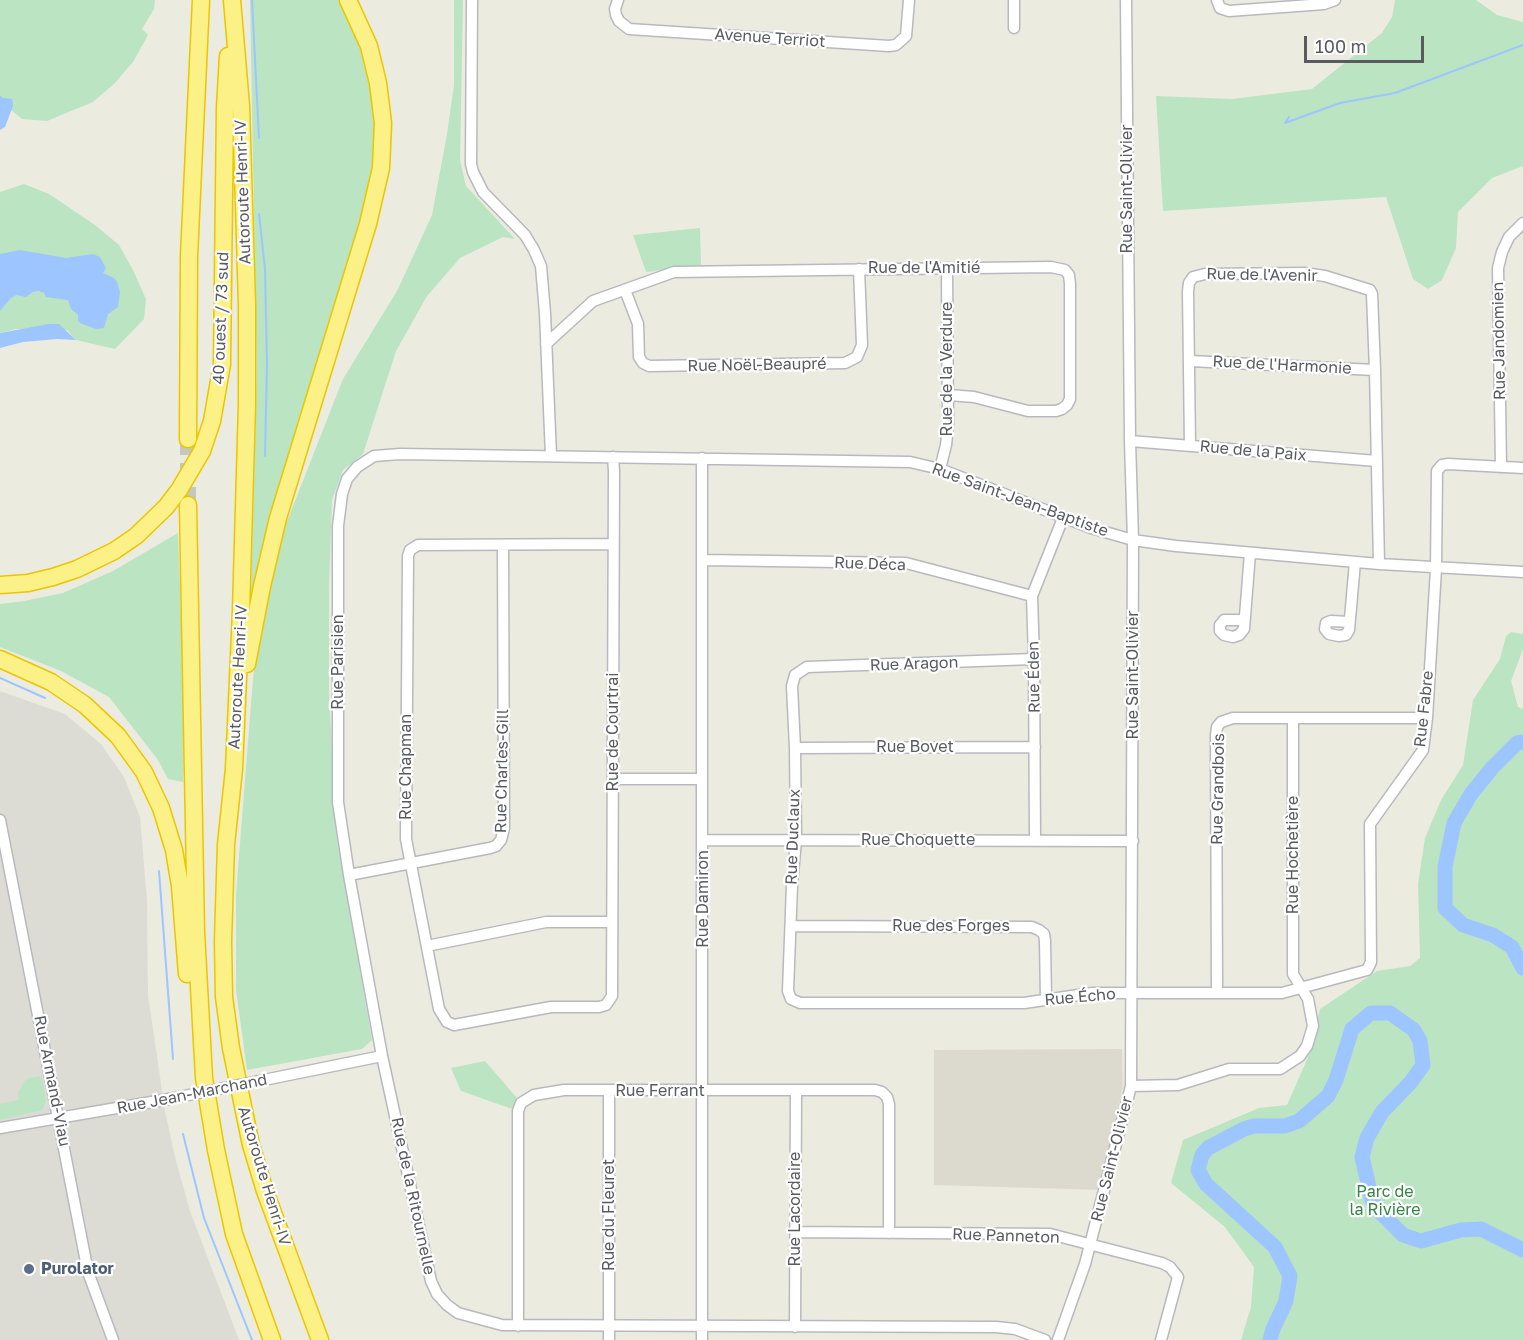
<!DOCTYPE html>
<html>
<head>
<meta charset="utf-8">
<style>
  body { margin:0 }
  #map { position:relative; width:1523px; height:1340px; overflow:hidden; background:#ecebe0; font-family:"Golos Text",sans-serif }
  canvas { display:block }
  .scale { position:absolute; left:1304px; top:36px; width:120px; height:27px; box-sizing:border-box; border:3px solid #595b61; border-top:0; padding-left:8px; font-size:18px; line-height:21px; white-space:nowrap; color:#595b61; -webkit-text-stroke:4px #fff; paint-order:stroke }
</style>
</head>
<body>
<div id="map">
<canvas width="1523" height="1340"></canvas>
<div class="scale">100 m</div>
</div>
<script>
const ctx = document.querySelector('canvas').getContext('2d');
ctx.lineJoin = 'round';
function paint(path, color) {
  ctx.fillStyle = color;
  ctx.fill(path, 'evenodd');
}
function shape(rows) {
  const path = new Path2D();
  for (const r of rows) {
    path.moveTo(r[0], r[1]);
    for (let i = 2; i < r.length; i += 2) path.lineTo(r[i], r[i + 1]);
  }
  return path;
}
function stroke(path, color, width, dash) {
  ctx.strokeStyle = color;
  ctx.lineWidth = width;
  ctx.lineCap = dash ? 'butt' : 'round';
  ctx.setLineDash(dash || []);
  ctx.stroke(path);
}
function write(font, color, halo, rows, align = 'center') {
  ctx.font = font + ' "Golos Text",sans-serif';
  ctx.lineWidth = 4.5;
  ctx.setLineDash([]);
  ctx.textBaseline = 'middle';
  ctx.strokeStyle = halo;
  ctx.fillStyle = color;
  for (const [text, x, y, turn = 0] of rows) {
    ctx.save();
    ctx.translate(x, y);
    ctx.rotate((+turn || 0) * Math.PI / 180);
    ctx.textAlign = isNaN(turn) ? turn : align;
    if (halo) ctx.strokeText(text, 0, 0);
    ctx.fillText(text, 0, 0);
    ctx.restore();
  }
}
const industrial = shape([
  [0,691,65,714,101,744,124,777,140,817,147,901,148,995,165,1111,176,1161,190,1211,239,1340,0,1340]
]);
const education = shape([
  [1122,1049,1123,1086,1101,1190,934,1185,934,1050]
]);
const green = shape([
  [0,0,155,0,154,9,142,29,148,35,133,62,115,83,93,102,47,121,22,119,11,110,0,95],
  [250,0,339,0,360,42,370,82,375,126,373,163,363,213,273,506,255,591,251,590,257,377],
  [454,0,463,0,460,160,466,186,515,239,503,237,460,258,427,296,396,351,363,454,343,470,332,500,329,588,329,691,336,834,372,1040,362,1049,247,1070,236,990,236,894,253,679,265,591,286,524,343,379,397,291,432,215,447,134,454,85],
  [1395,0,1476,0,1497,15,1523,22,1523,166,1492,178,1458,212,1456,248,1442,280,1428,289,1413,279,1386,197,1163,211,1156,96,1232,99,1312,89,1382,33,1392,17],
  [24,184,49,194,95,225,119,245,133,270,146,299,144,319,115,349,76,340,67,330,16,329,0,333,0,192],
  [700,228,701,265,646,272,633,235],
  [178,533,184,703,183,782,168,779,158,760,109,697,61,671,0,647,0,604,24,601,63,593,113,571],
  [1511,632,1523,634,1523,649,1511,681,1518,707,1523,709,1523,1340,1241,1340,1251,1307,1254,1267,1225,1227,1171,1183,1183,1140,1259,1108,1287,1105,1309,1055,1320,1009,1377,971,1410,966,1420,958,1418,884,1425,838,1441,800,1463,765,1473,700,1500,659,1506,636],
  [485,1061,517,1098,512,1109,461,1091,451,1068],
  [40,1076,42,1078,46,1101,42,1110,0,1120,0,1104,19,1100,18,1093,26,1079]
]);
const water = shape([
  [0,95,3,98,12,99,13,106,5,127,0,130],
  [20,250,66,258,93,254,100,257,106,268,103,273,114,278,117,282,120,292,118,307,108,314,104,328,96,329,80,323,78,321,78,315,71,309,68,300,46,297,44,293,39,291,33,292,26,297,16,295,11,298,0,311,0,254],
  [49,324,59,324,76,340,57,339,23,342,0,348,0,333]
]);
const stream = shape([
  [252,0,259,138],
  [1289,117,1285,123,1340,103,1395,93,1523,45],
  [259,214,265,269,267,364,265,456],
  [0,678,45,698],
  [159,871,173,1059],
  [183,1134,204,1218,252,1340]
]);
const river = shape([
  [1523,742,1517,743,1492,768,1471,794,1454,823,1445,867,1445,908,1463,925,1493,935,1512,947,1523,968],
  [1270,1340,1273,1329,1286,1301,1290,1276,1275,1247,1206,1184,1198,1170,1202,1155,1208,1148,1244,1129,1254,1126,1285,1126,1299,1121,1328,1096,1336,1080,1352,1029,1371,1013,1390,1013,1414,1030,1420,1041,1423,1065,1411,1082,1382,1112,1367,1138,1362,1157,1372,1200,1378,1210,1403,1235,1421,1241,1461,1230,1481,1229,1523,1250]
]);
const highwayTunnel = shape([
  [188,439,188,505]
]);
const minor = shape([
  [472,0,471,164,473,172,483,192,525,235,534,250,541,266,545,313,551,456],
  [618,0,615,9,616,15,619,21,629,29,889,46,896,45,906,36,909,0],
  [1217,0,1220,8,1229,11,1324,4,1335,0],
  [1014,28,1014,0],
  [625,290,638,324,639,357,643,363,649,366,845,363,857,357,862,345,859,269],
  [546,344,593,301,674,272,1051,267,1065,270,1069,275,1070,284,1070,399,1067,405,1062,409,1056,411,1028,411,974,397,949,395],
  [1190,361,1375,370],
  [1130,441,1377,461],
  [1190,446,1188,291,1189,283,1193,277,1205,274,1304,273,1325,276,1370,290,1372,294,1375,370,1379,564],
  [702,458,702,1340],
  [1501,467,1498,268,1502,252,1509,237,1523,223],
  [940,469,946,445,948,426,947,268],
  [613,544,418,545,410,550,408,556,406,839,439,1009,447,1022,454,1025,551,1007,599,1007,606,1005,612,996,614,471,613,457],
  [704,560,906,563,1032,596],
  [1244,620,1224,620,1220,625,1220,631,1224,635,1233,637,1239,635,1244,629,1250,553],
  [1349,622,1331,621,1326,623,1325,629,1329,634,1339,636,1346,635,1349,630,1355,562],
  [1034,659,807,667,795,675,792,686,795,748,796,840,792,885,788,991,791,999,800,1003,1024,1003,1092,993,1282,993,1367,970,1371,962,1370,824,1423,750,1427,718,1436,569,1437,471,1442,465,1448,464,1523,468],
  [795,748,1035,747],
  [613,779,702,779],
  [0,820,88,1272,113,1340],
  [703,840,1133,841],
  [1035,841,1034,659,1032,596,1063,518],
  [349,875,490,848,496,846,501,840,504,828,503,545],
  [791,926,1032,927,1039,930,1044,934,1045,941,1046,999],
  [427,946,546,922,612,922],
  [1217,991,1216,735,1217,727,1221,722,1233,718,1427,718],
  [264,1080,382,1056],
  [1131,1086,1178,1085,1229,1069,1280,1069,1300,1056,1307,1046,1313,1026,1308,999,1293,974,1293,718],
  [0,1128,169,1099],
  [795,1232,1050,1234,1162,1263,1170,1267,1178,1277,1161,1340],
  [518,1326,518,1111,521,1103,534,1095,564,1090,875,1090,882,1092,887,1097,889,1104,889,1233],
  [795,1327,796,1091],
  [609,1340,609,1090],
  [1045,1340,1015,1329,996,1327,502,1325,458,1313,447,1305,437,1294,431,1281,382,1056,349,875,338,802,338,526,342,494,347,479,357,467,374,456,400,454,910,462,940,469,1091,528,1133,540,1176,546,1379,564,1523,572],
  [1058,1340,1085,1264,1131,1086,1133,540,1130,441,1126,0]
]);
const highway = shape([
  [232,0,241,106,247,305,247,404,241,611,234,769,226,845,223,941,224,997,231,1048,251,1145,265,1191,320,1340],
  [188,439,189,256,201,0],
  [188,505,196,932,204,1078,216,1150,234,1234,272,1340],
  [0,585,28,583,53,577,77,569,114,551,136,536,166,507,179,490,202,451,212,421,222,364,225,108,228,56],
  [0,659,51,682,85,705,118,736,144,772,161,808,174,850,180,886,187,974],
  [247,664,262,586,278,518,368,224,381,168,383,123,378,83,369,46,348,0]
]);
const minorBridge = shape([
  [169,1099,264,1080]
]);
const markers = [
  [29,1269,6,"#5c6f8a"]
];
const streetNames = [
  ["Avenue Terriot",770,38,4],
  ["Rue Saint-Olivier",1127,189,-90],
  ["Autoroute Henri-IV",243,192,-92],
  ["Rue de l'Amitié",924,268],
  ["Rue de l'Avenir",1262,275,1],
  ["40 ouest / 73 sud",221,318,-88],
  ["Rue Jandomien",1499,341,-91],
  ["Rue Noël-Beaupré",757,365,-1],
  ["Rue de l'Harmonie",1282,365,3],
  ["Rue de la Verdure",947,369,-90],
  ["Rue de la Paix",1253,451,5],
  ["Rue Saint-Jean-Baptiste",1020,500,20],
  ["Rue Déca",870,564,2],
  ["Rue Parisien",338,662,-90],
  ["Rue Aragon",914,664,-2],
  ["Rue Saint-Olivier",1133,675,-90],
  ["Autoroute Henri-IV",238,677,-87],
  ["Rue Éden",1034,677,-91],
  ["Rue Fabre",1424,709,-84],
  ["Rue de Courtrai",613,732,-90],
  ["Rue Bovet",915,747],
  ["Rue Chapman",406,767,-90],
  ["Rue Charles-Gill",502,771,-89],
  ["Rue Grandbois",1218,789,-89],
  ["Rue Duclaux",793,837,-88],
  ["Rue Choquette",918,840],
  ["Rue Hochetière",1293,855,-90],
  ["Rue Damiron",703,899,-90],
  ["Rue des Forges",951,926],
  ["Rue Écho",1080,997,-5],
  ["Rue Armand-Viau",52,1081,79],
  ["Rue Ferrant",660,1091],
  ["Rue Jean-Marchand",192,1094,-11],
  ["Rue Saint-Olivier",1112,1159,-76],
  ["Autoroute Henri-IV",264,1176,73],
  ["Rue de la Ritournelle",413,1196,78],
  ["Rue Lacordaire",795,1209,-90],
  ["Rue du Fleuret",609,1215,-90],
  ["Rue Panneton",1006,1236,2]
];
const parkNames = [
  ["Parc de",1385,1192],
  ["la Rivière",1385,1210]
];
const serviceNames = [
  ["Purolator",41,1269]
];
paint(industrial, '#dddcd4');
paint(education, '#dcdace');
paint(green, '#bbe4c2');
paint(water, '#9dc5ff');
stroke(stream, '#9dc5ff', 2);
stroke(river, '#9dc5ff', 15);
stroke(highwayTunnel, '#c7c7c0', 16, [16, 8]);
stroke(minor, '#b8b9bf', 13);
stroke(highway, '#eac601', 19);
stroke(minor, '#fff', 10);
stroke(highway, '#fcf186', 16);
stroke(minorBridge, '#b8b9bf', 13, []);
stroke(minorBridge, '#fff', 10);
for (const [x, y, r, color] of markers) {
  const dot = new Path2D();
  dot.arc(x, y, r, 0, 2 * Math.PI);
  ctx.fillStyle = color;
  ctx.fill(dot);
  stroke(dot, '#fff', 2);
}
write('16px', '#595b61', '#fff', streetNames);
write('16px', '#358445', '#fff', parkNames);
write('bold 16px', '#4e5e75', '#fff', serviceNames, 'left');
</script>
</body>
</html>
